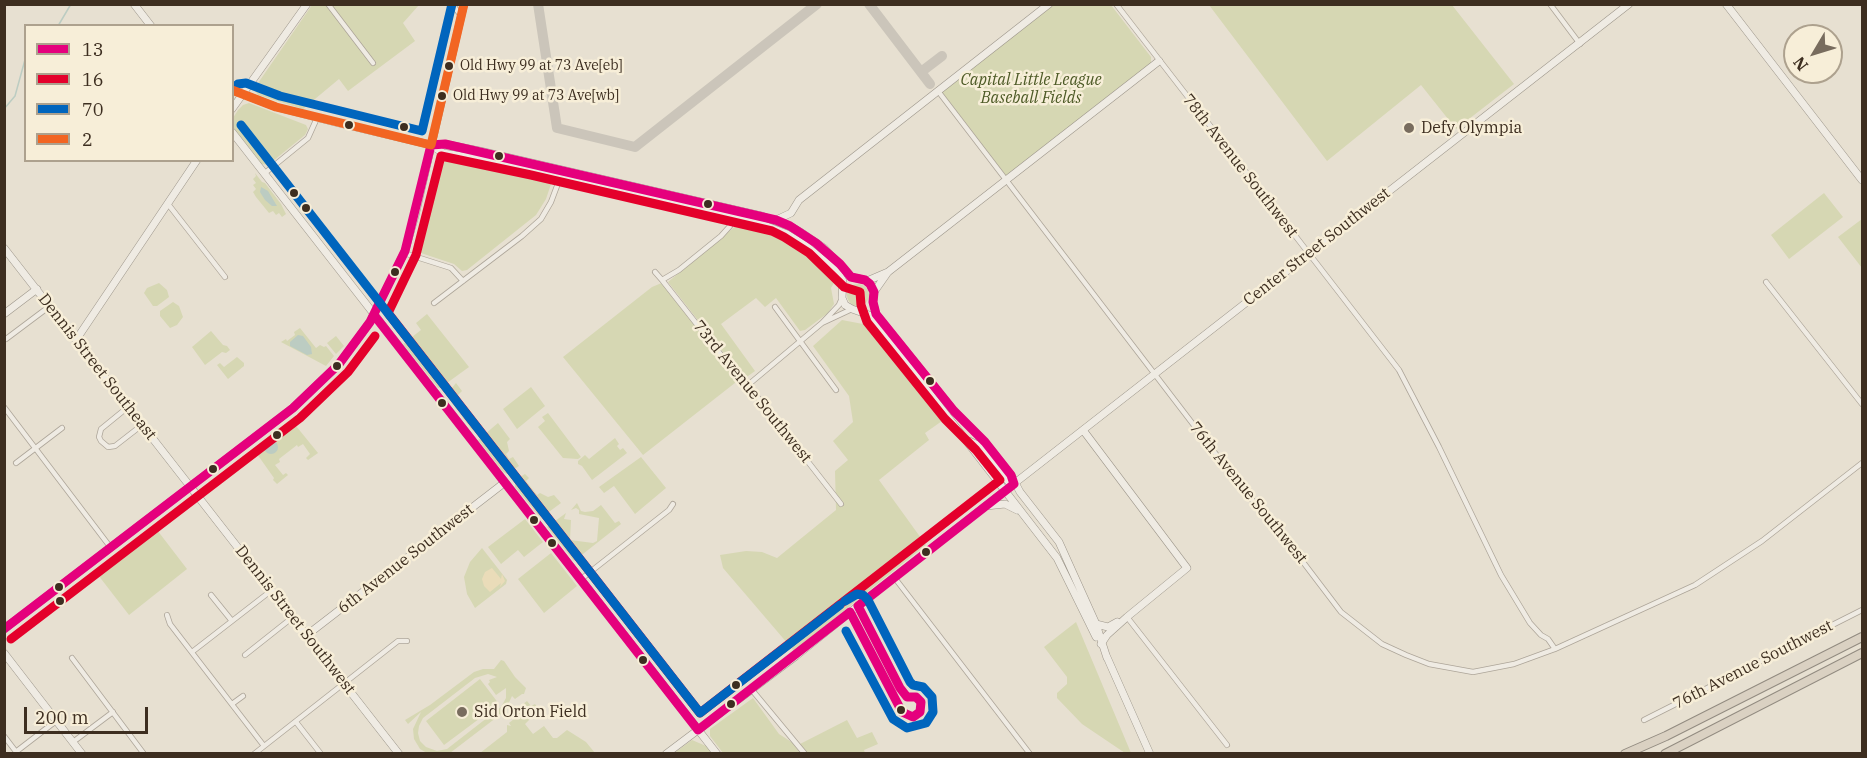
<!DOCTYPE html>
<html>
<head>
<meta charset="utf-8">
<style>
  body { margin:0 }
  #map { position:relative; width:1867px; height:758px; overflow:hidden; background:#e7e0d1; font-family:"IBM Plex Serif",serif }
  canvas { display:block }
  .frame { position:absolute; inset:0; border:6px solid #3d2e20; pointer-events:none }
  .legend { position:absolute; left:24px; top:24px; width:210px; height:138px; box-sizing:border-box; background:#f7eed8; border:2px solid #ada18e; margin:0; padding:8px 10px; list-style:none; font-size:18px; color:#3d2e20 }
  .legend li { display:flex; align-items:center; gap:12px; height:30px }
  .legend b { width:30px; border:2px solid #ada18e }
  .north { position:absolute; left:1783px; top:24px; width:60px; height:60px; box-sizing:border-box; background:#f7eed8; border:2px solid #ada18e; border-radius:50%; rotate:232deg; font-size:16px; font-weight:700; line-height:24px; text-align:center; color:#3d2e20 }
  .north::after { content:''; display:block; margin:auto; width:21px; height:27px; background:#786c5e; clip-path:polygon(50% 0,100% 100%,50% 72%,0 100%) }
  .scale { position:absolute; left:24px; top:707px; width:124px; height:27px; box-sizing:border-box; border:3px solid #3d2e20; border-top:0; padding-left:8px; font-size:18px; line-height:21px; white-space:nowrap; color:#3d2e20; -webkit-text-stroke:4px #f7eed8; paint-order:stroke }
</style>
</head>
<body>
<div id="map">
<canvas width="1867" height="758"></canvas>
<div class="frame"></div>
<ul class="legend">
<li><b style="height:8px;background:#e5007d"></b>13</li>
<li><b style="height:8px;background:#e4002b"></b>16</li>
<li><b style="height:8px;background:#0065bd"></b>70</li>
<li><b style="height:8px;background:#f26522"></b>2</li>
</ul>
<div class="north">N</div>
<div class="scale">200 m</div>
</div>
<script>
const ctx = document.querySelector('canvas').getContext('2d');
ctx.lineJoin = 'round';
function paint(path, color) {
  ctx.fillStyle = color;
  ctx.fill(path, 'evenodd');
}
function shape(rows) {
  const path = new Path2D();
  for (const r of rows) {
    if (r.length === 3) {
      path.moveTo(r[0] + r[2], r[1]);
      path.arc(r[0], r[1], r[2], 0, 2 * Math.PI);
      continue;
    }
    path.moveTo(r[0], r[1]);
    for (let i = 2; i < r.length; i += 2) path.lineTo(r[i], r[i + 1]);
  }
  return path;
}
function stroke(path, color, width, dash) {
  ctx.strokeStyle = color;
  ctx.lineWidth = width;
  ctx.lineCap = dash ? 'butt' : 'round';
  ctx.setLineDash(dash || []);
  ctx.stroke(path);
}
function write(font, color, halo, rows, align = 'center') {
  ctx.font = font + ' "IBM Plex Serif",serif';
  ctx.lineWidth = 5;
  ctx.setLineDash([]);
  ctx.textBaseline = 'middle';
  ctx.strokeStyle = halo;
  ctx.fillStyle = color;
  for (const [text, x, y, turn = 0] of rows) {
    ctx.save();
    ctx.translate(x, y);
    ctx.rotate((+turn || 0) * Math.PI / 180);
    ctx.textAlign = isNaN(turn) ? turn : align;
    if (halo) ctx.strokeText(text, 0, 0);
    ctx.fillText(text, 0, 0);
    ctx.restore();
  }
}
const green = shape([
  [312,5,419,5,403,23,415,41,348,91,339,79,303,109,258,95,255,91,256,86],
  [1054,5,1111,5,1151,57,1151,63,1006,176,941,91],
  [1209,5,1452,5,1514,84,1456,129,1421,85,1327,161],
  [249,103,306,125,308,129,305,135,268,165,262,164,233,127,233,118,238,110,243,105],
  [455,160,549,181,551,184,546,199,536,215,467,270,462,271,454,264,418,252,414,246,423,215,431,200,440,166,443,161],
  [255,173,262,182,265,183,281,204,286,214,282,217,279,213,276,215,273,211,269,213,256,197,253,192,256,189,253,185,256,183,253,179,256,176],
  [1824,193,1843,217,1789,259,1771,235],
  [1862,219,1862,268,1838,237],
  [738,224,785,237,807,251,832,273,835,281,831,288,834,304,828,313,805,330,800,331,776,298,765,307,756,298,721,324,755,371,744,379,668,282],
  [664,282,740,379,643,455,563,357,652,287],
  [159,283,167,290,169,297,157,306,153,306,144,293,147,288],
  [858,295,11],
  [173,302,179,306,183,317,177,325,170,328,160,316,160,311],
  [427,314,469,367,440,388,438,388,403,344,421,330,416,323],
  [842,320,868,325,942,421,925,433,929,440,879,480,926,545,794,651,723,568,720,555,746,551,762,552,777,558,836,510,835,471,848,460,833,441,853,422,849,396,813,346],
  [300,328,316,348,320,345,324,347,326,346,334,356,326,366,281,342,286,339,287,341,295,335,294,332],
  [211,331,223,345,227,346,230,350,226,353,222,352,205,365,192,347],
  [336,336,344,346,336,354,327,343],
  [237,357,244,363,244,366,228,379,217,365,220,363,224,367],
  [456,383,462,391,458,395,466,411,481,429,476,432,472,430,446,395],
  [531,387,545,406,517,429,503,409],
  [548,413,581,457,578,459,563,458,538,427,545,421,542,417],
  [292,421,318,453,308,460,306,458,310,454,303,444,298,447,297,445,279,459,280,462,275,465,283,475,286,473,288,475,277,484,273,480,274,478,257,454,254,456,252,452],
  [498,423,510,439,507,442,509,451,506,454,509,459,513,457,519,466,507,474,503,472,478,440],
  [615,438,619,444,617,446,620,450,623,448,627,453,592,480,582,466,578,464,578,461,585,455,589,459],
  [641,457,666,488,635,514,614,486,604,493,599,487],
  [525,474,529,478,526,481,537,495,540,493,548,497,554,495,561,503,542,517,539,516,515,487,515,480],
  [577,503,581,511,585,512,593,511,601,505,615,523,619,521,621,524,574,561,547,527,566,513,564,519,571,520,570,540,593,543,597,541,599,518,579,514,579,510,576,508,571,510],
  [525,519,543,542,524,557,518,550,501,564,488,547],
  [154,526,187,569,129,615,95,571],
  [482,548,507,580,506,584,475,608,467,594,464,577,470,562],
  [551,553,577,586,544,613,518,579],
  [1076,622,1131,753,1125,753,1082,724,1057,698,1057,693,1067,684,1067,677,1044,647],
  [501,660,504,661,515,677,526,688,524,694,522,694,515,699,512,696,505,711,450,753,427,753,420,749,414,739,413,729,421,712,408,724,405,720,430,705,474,672,483,669,494,669],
  [488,674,497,677,489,680,490,682,488,684,496,695,506,688,506,698,501,707,447,749,437,751,426,747,420,741,418,733,419,726,423,718,475,678],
  [480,679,499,704,444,745,426,721],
  [753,698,779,734,793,743,800,753,723,753,710,736,710,729],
  [527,701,531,706,535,704,539,710,525,724,533,734,544,726,553,738,557,738,567,730,586,742,595,753,480,753,507,732,507,725,511,726,509,723,514,719,512,713],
  [847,720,857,738,872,732,878,744,864,750,865,753,808,754,800,744],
  [692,740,706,746,713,754,673,754]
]);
const sand = shape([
  [492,568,501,579,502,574,505,581,500,587,501,583,490,592,484,586,482,579,485,572]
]);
const water = shape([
  [261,187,268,191,277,206,272,206,265,200,260,192],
  [298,335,303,336,311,347,312,354,307,355,290,346,290,342],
  [271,447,7]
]);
const stream = shape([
  [58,26,71,4],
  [4,109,15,96,26,56]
]);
const taxiway = shape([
  [538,4,557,128,635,147,817,4],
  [869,4,930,84],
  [921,72,942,56]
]);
const street = shape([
  [328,4,373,63],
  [452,4,462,17],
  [1116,4,1399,370,1439,447,1501,575,1530,623,1541,635,1548,639,1555,649],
  [1550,4,1580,44],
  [938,91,1235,479,1303,562,1341,612,1382,644,1406,655,1429,664,1473,672,1514,664,1555,649,1695,585,1762,541,1862,463],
  [265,173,308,138,317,118],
  [168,204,225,277],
  [404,253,451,268,463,281],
  [655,272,662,280,679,270,721,236,730,226,732,217],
  [662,280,740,379,748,385,841,504],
  [1766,282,1862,404],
  [434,303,522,236,541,219,551,202,560,178],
  [775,307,836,390],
  [822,323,852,309],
  [6,339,50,306],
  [748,385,822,323,839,305,842,298],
  [4,407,111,548],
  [128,407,101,429,99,437,101,441,108,447,115,446,142,425],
  [16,463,62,428],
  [894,577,1030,754],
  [580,580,669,510,673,504],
  [211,595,232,621],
  [167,615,170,624,264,746],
  [1127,617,1227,745],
  [192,652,272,590],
  [245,655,293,617],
  [72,658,144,754],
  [752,690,805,754],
  [232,704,243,696],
  [1644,720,1862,610],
  [296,722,321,754],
  [4,736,17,753],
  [73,742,113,712],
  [17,751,56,721],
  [254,754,398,641,407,641]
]);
const secondary = shape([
  [134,4,151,26],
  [1726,4,1862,180],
  [232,90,276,107,338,123,431,145,445,144,480,151,762,216,790,226,802,233,824,248,851,277,865,280,870,284,874,292,873,302,876,314,954,411,985,442,1011,475,1020,492,1059,542,1096,624,1107,658],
  [232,109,307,4],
  [232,132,717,754],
  [431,145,443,153,469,157,764,225,787,234,805,245,837,271,843,281,842,298,845,305,852,309,869,315,1057,558,1096,637],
  [776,220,791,213,799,200,1049,4],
  [4,248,399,754],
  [867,281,888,272],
  [874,292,888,272,1159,61],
  [4,314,37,289],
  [76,340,197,160],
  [1083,430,1187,568,1127,617,1107,635,1101,644],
  [969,441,980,446,1008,481,1014,484],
  [986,506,1005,504,1017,510],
  [1096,624,1108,627,1117,622],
  [4,629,293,408,339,364,370,322,405,251,415,216,464,4],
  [307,635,504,483],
  [4,653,82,754],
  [1106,655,1150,754],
  [666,754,796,656,879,589,1629,4]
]);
const highway = shape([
  [1625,754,1666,736,1862,637],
  [1665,754,1862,653]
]);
const bus1 = shape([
  [4,629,293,408,339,364,370,322,405,251,431,145,445,144,776,220,790,226,816,243,840,264,851,277,865,280,870,284,874,292,873,302,876,314,954,411,985,442,1011,475,1014,484,858,606,900,688,907,697,916,697,921,702,920,712,913,717,902,712,850,612,698,730,374,315]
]);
const bus2 = shape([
  [441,156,531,175,772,231,784,237,809,253,844,287,860,292,861,305,867,322,945,419,976,450,1000,480,700,713,388,313,416,255,441,156],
  [11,639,300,418,348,372,375,336]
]);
const bus3 = shape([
  [232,89,238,84,246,83,280,96,422,131,452,4],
  [241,125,700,713,840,605],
  [845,601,857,594,863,595,868,600,910,682,913,685,923,687,932,697,933,712,926,723,907,728,893,719,846,631]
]);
const bus4 = shape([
  [232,90,276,107,431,145,464,4]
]);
const markers = [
  [449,66,5,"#3d2e20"],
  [442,96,5,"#3d2e20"],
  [349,125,5,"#3d2e20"],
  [404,127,5,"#3d2e20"],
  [1409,128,6,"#786c5e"],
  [499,156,5,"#3d2e20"],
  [294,193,5,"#3d2e20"],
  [708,204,5,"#3d2e20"],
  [306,208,5,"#3d2e20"],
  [395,272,5,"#3d2e20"],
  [337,366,5,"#3d2e20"],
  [930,381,5,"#3d2e20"],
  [442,403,5,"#3d2e20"],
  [277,435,5,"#3d2e20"],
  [213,469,5,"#3d2e20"],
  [534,520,5,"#3d2e20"],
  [552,543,5,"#3d2e20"],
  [926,552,5,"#3d2e20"],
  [59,587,5,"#3d2e20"],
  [60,601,5,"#3d2e20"],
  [643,660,5,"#3d2e20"],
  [736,685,5,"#3d2e20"],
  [731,704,5,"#3d2e20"],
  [901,710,5,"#3d2e20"],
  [462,712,6,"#786c5e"]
];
const busNames = [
  ["Old Hwy 99 at 73 Ave[eb]",460,66],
  ["Old Hwy 99 at 73 Ave[wb]",453,96]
];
const parkNames = [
  ["Capital Little League",1031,80],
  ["Baseball Fields",1031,98]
];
const poiNames = [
  ["Defy Olympia",1421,128],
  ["Sid Orton Field",474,712]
];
const streetNames = [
  ["78th Avenue Southwest",1240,166,52],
  ["Center Street Southwest",1317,247,-38],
  ["Dennis Street Southeast",97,367,52],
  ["73rd Avenue Southwest",752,392,51],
  ["76th Avenue Southwest",1248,493,51],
  ["6th Avenue Southwest",406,559,-38],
  ["Dennis Street Southwest",295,620,52],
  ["76th Avenue Southwest",1753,665,-27]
];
paint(green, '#d6d7b3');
paint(sand, '#eadcb9');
paint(water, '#bcccc2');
stroke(stream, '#bcccc2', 1.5);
stroke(taxiway, '#cbc5ba', 10);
stroke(street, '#ada599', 6);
stroke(secondary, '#9c958a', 8);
stroke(highway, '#928b80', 10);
stroke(street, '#efebe3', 4.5);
stroke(secondary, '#efebe3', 7);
stroke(highway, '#dad1c2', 8);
stroke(bus1, '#e5007d', 9);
stroke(bus2, '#e4002b', 9);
stroke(bus3, '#0065bd', 9);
stroke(bus4, '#f26522', 9);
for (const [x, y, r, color] of markers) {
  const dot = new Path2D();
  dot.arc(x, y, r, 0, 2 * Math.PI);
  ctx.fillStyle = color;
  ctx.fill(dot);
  stroke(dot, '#f7eed8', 2);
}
write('14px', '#3d2e20', '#f7eed8', busNames, 'left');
write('italic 16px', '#4d5a26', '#f7eed8', parkNames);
write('16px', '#3d2e20', '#f7eed8', poiNames, 'left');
write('16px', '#3d2e20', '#f7eed8', streetNames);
</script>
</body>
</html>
